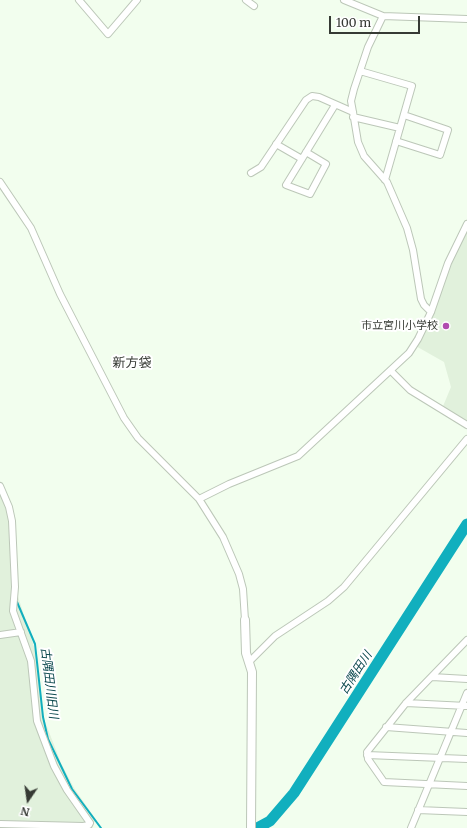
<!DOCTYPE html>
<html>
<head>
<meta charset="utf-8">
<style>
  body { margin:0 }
  #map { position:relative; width:467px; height:828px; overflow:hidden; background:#f2feee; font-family:Merriweather,serif }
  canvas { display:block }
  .north { position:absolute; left:8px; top:780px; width:40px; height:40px; -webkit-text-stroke:3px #fff; paint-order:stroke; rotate:193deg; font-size:11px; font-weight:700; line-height:16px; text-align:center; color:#363a34 }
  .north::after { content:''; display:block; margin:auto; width:14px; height:18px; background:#363a34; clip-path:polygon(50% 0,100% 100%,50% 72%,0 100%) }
  .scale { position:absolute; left:329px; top:16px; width:91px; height:18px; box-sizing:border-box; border:2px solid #363a34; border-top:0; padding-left:5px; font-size:12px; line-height:14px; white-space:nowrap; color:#363a34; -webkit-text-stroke:3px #fff; paint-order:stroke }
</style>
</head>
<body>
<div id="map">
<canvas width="467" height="828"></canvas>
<div class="north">N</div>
<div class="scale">100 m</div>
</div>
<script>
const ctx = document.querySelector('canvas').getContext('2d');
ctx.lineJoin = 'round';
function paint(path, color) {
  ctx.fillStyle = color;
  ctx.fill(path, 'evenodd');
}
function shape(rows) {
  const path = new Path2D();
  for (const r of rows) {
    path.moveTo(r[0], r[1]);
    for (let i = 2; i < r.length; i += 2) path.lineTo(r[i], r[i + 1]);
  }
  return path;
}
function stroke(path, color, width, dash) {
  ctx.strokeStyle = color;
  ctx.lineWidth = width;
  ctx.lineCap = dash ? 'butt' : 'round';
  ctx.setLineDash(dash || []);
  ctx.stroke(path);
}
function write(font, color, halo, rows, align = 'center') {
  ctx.font = font + ' Merriweather,"Noto Sans JP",serif';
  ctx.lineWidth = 4;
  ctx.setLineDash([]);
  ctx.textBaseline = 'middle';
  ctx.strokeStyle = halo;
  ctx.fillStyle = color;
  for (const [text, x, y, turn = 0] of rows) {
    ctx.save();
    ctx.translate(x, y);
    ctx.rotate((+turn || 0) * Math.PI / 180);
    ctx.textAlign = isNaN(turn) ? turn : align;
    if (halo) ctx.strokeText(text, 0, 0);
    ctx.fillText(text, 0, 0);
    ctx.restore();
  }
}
const built = shape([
  [467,224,467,425,441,411,451,387,444,362,414,345],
  [0,482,9,507,15,587,38,659,44,719,61,763,74,788,97,821,90,824,0,822]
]);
const stream = shape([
  [17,602,35,644,43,717,48,739,72,789,101,828]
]);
const river = shape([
  [257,828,270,821,294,793,467,524]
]);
const minor = shape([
  [79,0,108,34,137,0],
  [246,0,254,6],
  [344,0,383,16,467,19],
  [383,16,368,47,354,89,351,101,353,112,358,142,364,156,387,182,407,228,413,250,421,299,424,305,431,312],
  [360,71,412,86,385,180],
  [353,117,400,128],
  [396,141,440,155,448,130,404,115],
  [276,144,302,159],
  [306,152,326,164,310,194,286,185,335,105],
  [251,173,261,167,306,100,312,96,319,97,353,112],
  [0,182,31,228,60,294,124,418,138,438,199,499,223,537,239,574,243,589,245,620],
  [391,371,410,390,467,425],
  [0,486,9,507,12,521,15,587,13,611,31,661,37,721,54,766,67,790,90,823,89,825,83,826,0,824],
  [199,499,229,484,298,456,409,353,418,339,431,312,448,263,467,224],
  [0,635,21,632],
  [467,640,406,703,367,752,368,759,384,782,467,786],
  [249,662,275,636,328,601,344,587,467,439],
  [432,677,467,679],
  [406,703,467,706],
  [386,727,467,733],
  [367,755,467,759],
  [418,810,467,812],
  [411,828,467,693]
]);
const tertiary = shape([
  [245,620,246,653,252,672,251,828]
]);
const markers = [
  [446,326,4,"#b14cb0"]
];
const poiNames = [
  ["市立宮川小学校",438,326]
];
const waterNames = [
  ["古隅田川",356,673,-57],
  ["古隅田川旧川",49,683,83]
];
const quarterNames = [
  ["新方袋",132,363]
];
paint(built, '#e1f1dc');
stroke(stream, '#11afbe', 2);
stroke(river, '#11afbe', 11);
stroke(minor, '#bcc7b8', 8);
stroke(tertiary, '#bcc7b8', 10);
stroke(minor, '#fff', 6);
stroke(tertiary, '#fff', 8);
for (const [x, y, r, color] of markers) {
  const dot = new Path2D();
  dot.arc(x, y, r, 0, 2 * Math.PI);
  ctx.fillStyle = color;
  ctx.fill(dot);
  stroke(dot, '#fff', 1.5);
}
write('11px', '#363a34', '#fff', poiNames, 'right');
write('italic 12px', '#0b484e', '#fff', waterNames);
write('13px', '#363a34', '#fff', quarterNames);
</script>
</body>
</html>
